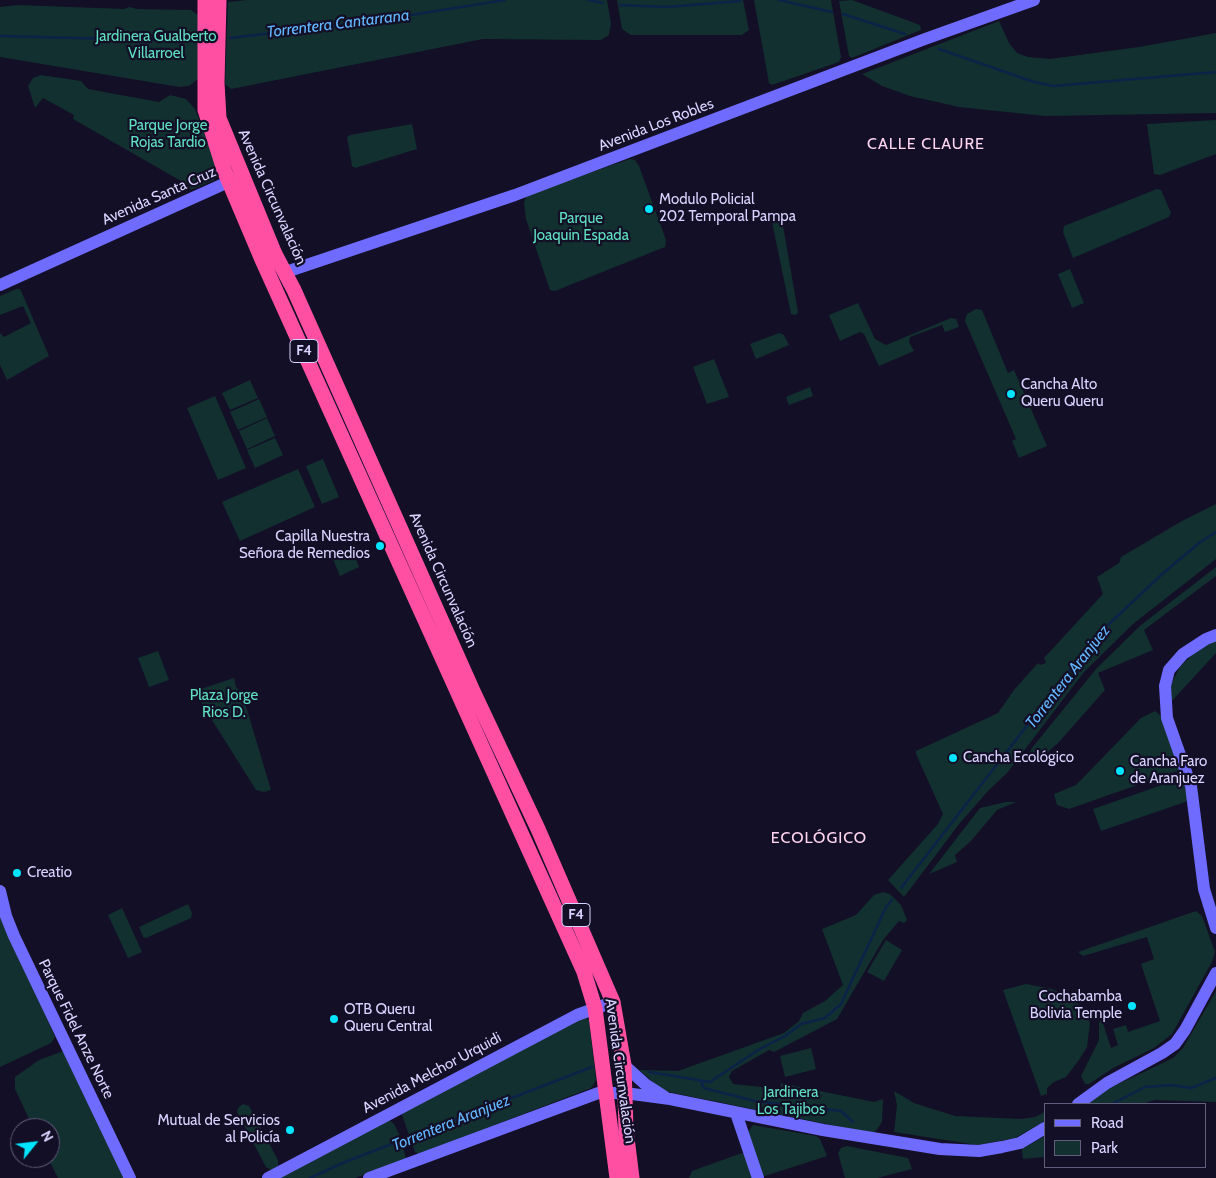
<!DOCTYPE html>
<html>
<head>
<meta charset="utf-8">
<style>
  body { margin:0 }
  #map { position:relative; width:1216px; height:1178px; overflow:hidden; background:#130f26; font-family:Cabin,sans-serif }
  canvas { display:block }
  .legend { position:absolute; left:1044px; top:1103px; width:162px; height:65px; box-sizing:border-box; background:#130f26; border:1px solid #625e7d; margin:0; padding:6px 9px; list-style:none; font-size:15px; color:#d9d4ff }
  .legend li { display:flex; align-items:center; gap:10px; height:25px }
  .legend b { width:25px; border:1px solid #625e7d }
  .north { position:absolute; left:10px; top:1118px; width:50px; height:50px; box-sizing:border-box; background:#130f26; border:1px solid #625e7d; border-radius:50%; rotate:61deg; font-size:14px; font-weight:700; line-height:20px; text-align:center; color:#d9d4ff }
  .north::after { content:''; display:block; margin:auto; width:18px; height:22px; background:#00e5ff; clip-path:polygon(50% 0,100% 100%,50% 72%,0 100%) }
</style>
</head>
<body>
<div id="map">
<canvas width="1216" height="1178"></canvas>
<ul class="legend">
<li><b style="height:6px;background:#6f6bff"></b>Road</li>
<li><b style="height:14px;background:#12302f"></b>Park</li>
</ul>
<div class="north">N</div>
</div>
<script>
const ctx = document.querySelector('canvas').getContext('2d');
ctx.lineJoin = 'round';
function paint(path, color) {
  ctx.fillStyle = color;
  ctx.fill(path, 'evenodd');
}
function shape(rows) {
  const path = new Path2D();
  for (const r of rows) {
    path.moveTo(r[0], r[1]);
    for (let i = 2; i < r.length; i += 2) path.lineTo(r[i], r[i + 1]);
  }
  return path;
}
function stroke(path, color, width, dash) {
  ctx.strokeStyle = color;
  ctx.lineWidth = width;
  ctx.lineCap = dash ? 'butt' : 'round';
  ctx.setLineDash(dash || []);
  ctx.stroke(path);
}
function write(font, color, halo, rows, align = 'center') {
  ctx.font = font + ' Cabin,sans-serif';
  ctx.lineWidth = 4.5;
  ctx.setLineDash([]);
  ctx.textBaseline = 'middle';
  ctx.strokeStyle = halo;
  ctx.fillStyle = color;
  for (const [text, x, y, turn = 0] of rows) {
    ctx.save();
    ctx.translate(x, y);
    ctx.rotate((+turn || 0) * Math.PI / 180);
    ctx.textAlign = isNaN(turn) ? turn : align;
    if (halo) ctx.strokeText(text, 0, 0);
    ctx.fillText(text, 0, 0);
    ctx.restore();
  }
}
const green = shape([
  [247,0,607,0,611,24,609,35,601,40,483,39,231,89,225,84,228,2],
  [617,0,743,0,749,30,742,35,631,35,622,29],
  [754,0,831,0,841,57,839,62,772,85,769,83],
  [852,0,920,25,921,30,852,58,849,56,839,1],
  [18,5,124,9,129,7,137,9,191,10,198,15,198,79,189,86,179,87,0,57,0,7],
  [999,21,1009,43,1017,53,1028,57,1050,59,1139,47,1216,33,1216,113,1045,116,959,107,910,96,882,86,862,74],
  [41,75,81,81,88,89,159,102,170,95,186,99,195,109,217,166,218,172,214,180,191,190,188,185,73,119,74,115,43,98,35,108,28,86,33,78],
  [1216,120,1216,154,1160,175,1154,174,1147,124],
  [412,124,417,149,355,168,352,166,347,137,350,135],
  [630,159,635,160,639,166,666,240,665,247,555,291,550,290,526,219,524,203,526,197,531,193],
  [1157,189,1161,190,1171,213,1169,217,1073,258,1063,232,1064,226],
  [777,216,782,220,798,312,796,315,791,314,772,222],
  [1070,269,1084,303,1072,308,1058,274],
  [16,289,20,289,22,293,49,356,7,380,0,365,0,333,4,337,31,323,23,306,0,315,0,296],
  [858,303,875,339,886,345,951,318,956,319,959,327,945,332,942,325,910,337,909,342,914,351,879,366,864,334,860,332,840,341,829,315],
  [976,309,982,310,1008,373,1014,370,1047,446,1019,458,1012,441,1016,439,965,321,967,314],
  [779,333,784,335,789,345,756,359,750,344],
  [714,359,729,397,707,404,693,367],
  [250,380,258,398,230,410,222,393],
  [810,387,813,396,789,405,786,397],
  [215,396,246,468,218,480,187,408],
  [259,399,267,417,238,430,230,412],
  [267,418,275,436,247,449,239,431],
  [275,438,283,455,255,468,247,450],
  [323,459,339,497,322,504,306,466],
  [298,469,315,507,240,541,222,502],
  [1216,504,1216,559,1133,624,1084,672,1007,773,988,791,960,823,904,897,888,880,938,824,943,814,916,754,916,751,998,713,1014,690,1038,663,1040,665,1046,663,1044,658,1103,594,1097,577,1119,563,1121,557,1182,521],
  [345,548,353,552,359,567,340,576,330,552],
  [1216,567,1216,576,1144,630,1153,650,1098,673,1105,690,1058,743,1033,765,1028,756,1032,748,1096,669,1141,625],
  [1216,640,1216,653,1170,703,1170,686,1180,667,1195,652],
  [158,651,169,680,149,687,138,658],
  [234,678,236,687,242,693,271,790,264,792,256,790,197,696,201,689],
  [1155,711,1161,716,1180,770,1069,809,1057,805,1054,794,1076,785,1141,718],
  [1179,779,1184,784,1188,801,1101,831,1093,809],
  [1006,802,1016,802,997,810,971,841,955,855,957,862,929,874,980,808],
  [883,892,890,894,901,905,907,920,904,923,899,921,883,940,837,1019,774,1052,769,1050,732,1071,729,1077,733,1084,780,1089,781,1083,874,1102,883,1099,882,1122,876,1131,871,1133,664,1091,639,1070,678,1071,784,1033,799,1021,803,1013,825,1001,843,985,822,929,856,915,874,895],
  [188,904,192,913,191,918,146,938,143,937,139,927],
  [122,908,142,952,128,958,108,915],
  [0,911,55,1037,51,1043,0,1067],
  [1196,911,1202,916,1215,952,1212,962,1172,1034,1154,1048,1113,1068,1089,1084,1085,1084,1081,1076,1099,1040,1099,1022,1102,1020,1111,1048,1118,1045,1113,1029,1126,1025,1128,1032,1160,1021,1141,964,1154,959,1147,937,1083,956,1078,952],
  [886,940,902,950,884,981,867,972],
  [1026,984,1052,989,1074,1000,1081,1006,1090,1023,1087,1047,1079,1060,1066,1077,1054,1082,1047,1088,1047,1094,1041,1096,1003,990],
  [1216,991,1216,1102,1155,1100,1142,1104,1088,1104,1108,1089,1173,1058,1183,1048],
  [586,1018,589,1020,596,1080,591,1088,419,1154,415,1152,401,1112,577,1020],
  [811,1048,816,1069,785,1077,780,1056],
  [66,1050,128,1178,58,1178,48,1158,50,1158,50,1128,31,1128,30,1121,15,1089,15,1077,39,1060],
  [894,1091,914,1103,955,1116,1022,1119,1035,1117,1045,1112,1045,1121,1015,1138,977,1145,894,1132,897,1105],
  [243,1104,249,1106,278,1160,278,1166,271,1170,266,1167,237,1112,238,1108],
  [388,1119,394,1124,401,1138,406,1159,355,1178,278,1178],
  [753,1125,816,1136,820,1139,827,1156,762,1177,748,1132],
  [1045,1136,1045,1157,1023,1159,1022,1149],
  [847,1146,908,1158,912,1169,877,1178,845,1178,838,1153,841,1148],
  [742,1153,745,1154,754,1178,689,1178,692,1171]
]);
const stream = shape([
  [589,0,603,3],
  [779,0,832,12],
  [620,5,667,7,740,1],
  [843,14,905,34],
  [0,36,192,41],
  [230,38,367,22,505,0],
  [939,49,1034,82,1053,86,1216,72],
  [901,888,1071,669,1110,623,1160,576,1199,543,1216,532],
  [649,1072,710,1082,758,1050,785,1036,801,1024,825,1018,841,1004,886,907,892,900],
  [701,1082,704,1088,755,1101,841,1111,853,1122],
  [1112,1104,1145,1087,1171,1085,1191,1088,1216,1078],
  [310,1178,345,1162,592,1067]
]);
const secondary = shape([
  [286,272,515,195,925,39,1034,0],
  [0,285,237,178],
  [1216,635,1206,639,1183,654,1169,670,1165,686,1167,718,1191,786,1204,889,1216,928],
  [0,891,6,916,14,936,130,1178],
  [624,1065,645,1084,665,1097],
  [1078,1104,1107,1083,1162,1053,1175,1044,1185,1030,1216,973],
  [736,1113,758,1178],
  [268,1178,577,1015,613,1002],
  [369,1178,598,1093,625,1093,670,1099,823,1130,940,1149,979,1151,1002,1147,1020,1143,1045,1128]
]);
const highway = shape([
  [205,0,205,110,224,170,263,262,584,972,595,1008,617,1178],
  [219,0,217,83,219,118,275,254,294,290,473,691,538,829,613,1002,624,1065,626,1130,632,1178]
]);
const markers = [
  [649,209,5,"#00e5ff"],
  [1011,394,5,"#00e5ff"],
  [380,546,5,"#00e5ff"],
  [953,758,5,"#00e5ff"],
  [1120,771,5,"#00e5ff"],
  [17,873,5,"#00e5ff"],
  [1132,1006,5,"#00e5ff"],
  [334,1019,5,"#00e5ff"],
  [290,1130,5,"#00e5ff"]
];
const shields = [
  [304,351,28],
  [576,915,28]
];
const shieldNames = [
  ["F4",304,351],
  ["F4",576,915]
];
const parkNames = [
  ["Jardinera Gualberto",156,37],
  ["Villarroel",156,54],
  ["Parque Jorge",168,126],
  ["Rojas Tardio",168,143],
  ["Parque",581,219],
  ["Joaquin Espada",581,236],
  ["Plaza Jorge",224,696],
  ["Rios D.",224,713],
  ["Jardinera",791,1093],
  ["Los Tajibos",791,1110]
];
const streetNames = [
  ["Avenida Los Robles",656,125,-21],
  ["Avenida Santa Cruz",159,196,-24],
  ["Avenida Circunvalación",272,197,66],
  ["Avenida Circunvalación",443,580,66],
  ["Parque Fidel Anze Norte",76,1029,64],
  ["Avenida Circunvalación",620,1071,82],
  ["Avenida Melchor Urquidi",432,1073,-28]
];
const poiNames = [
  ["Modulo Policial",659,200],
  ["202 Temporal Pampa",659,217],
  ["Cancha Alto",1021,385],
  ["Queru Queru",1021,402],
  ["Capilla Nuestra",370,537,"right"],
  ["Señora de Remedios",370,554,"right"],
  ["Cancha Ecológico",963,758],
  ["Cancha Faro",1130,762],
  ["de Aranjuez",1130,779],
  ["Creatio",27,873],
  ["Cochabamba",1122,997,"right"],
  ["Bolivia Temple",1122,1014,"right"],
  ["OTB Queru",344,1010],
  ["Queru Central",344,1027],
  ["Mutual de Servicios",280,1121,"right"],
  ["al Policía",280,1138,"right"]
];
const waterNames = [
  ["Torrentera Cantarrana",338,24,-7],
  ["Torrentera Aranjuez",1068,677,-52],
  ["Torrentera Aranjuez",451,1123,-22]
];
const neighbourhoodNames = [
  ["CALLE CLAURE",926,144],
  ["ECOLÓGICO",819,838]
];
paint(green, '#12302f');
stroke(stream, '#0c2248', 2.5);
stroke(secondary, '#6f6bff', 12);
stroke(highway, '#ff4fa3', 15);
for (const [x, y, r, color] of markers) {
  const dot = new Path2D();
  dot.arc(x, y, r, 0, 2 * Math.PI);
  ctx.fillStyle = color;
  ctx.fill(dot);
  stroke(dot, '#130f26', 2);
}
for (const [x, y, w] of shields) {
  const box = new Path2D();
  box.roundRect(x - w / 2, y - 11.5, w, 23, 4);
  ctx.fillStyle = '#130f26';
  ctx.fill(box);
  stroke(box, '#d9d4ff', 1);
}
write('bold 14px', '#d9d4ff', null, shieldNames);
write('15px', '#5fe0c0', '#130f26', parkNames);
write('15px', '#d9d4ff', '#130f26', streetNames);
write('15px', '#d9d4ff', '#130f26', poiNames, 'left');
write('italic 16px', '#62b6ff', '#130f26', waterNames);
ctx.letterSpacing = '1px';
write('16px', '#ffd6f0', '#130f26', neighbourhoodNames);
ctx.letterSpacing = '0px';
</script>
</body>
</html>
